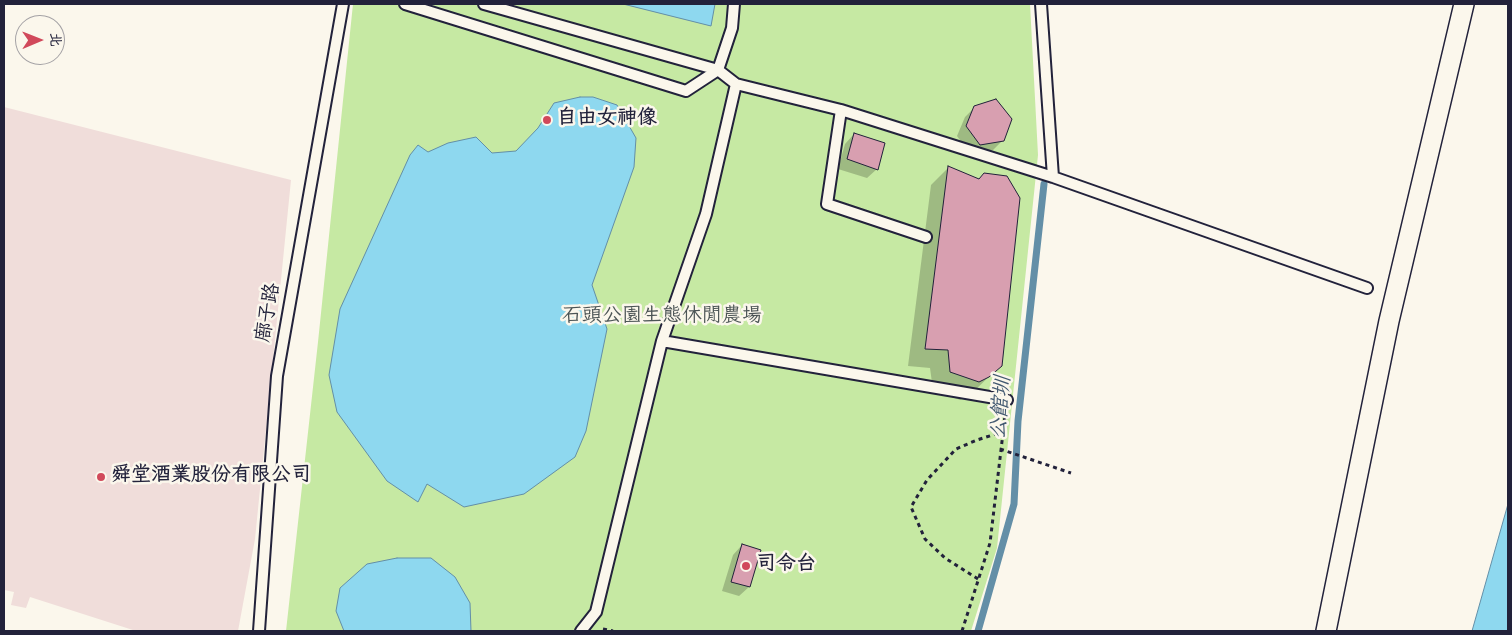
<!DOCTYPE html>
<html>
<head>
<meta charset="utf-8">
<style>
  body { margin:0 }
  #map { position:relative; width:1512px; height:635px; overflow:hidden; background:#fbf7ec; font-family:"Indie Flower","LXGW WenKai TC",sans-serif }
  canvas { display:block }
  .frame { position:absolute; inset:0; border:5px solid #22223b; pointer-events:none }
  .north { position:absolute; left:15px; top:15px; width:50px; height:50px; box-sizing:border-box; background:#fbf7ec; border:1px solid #a4a2a5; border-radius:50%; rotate:89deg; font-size:14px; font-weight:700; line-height:20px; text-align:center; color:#22223b }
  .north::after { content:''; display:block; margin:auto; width:18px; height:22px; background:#d1495b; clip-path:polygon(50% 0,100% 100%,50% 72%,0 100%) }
</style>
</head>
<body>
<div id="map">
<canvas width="1512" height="635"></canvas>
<div class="frame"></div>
<div class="north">北</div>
</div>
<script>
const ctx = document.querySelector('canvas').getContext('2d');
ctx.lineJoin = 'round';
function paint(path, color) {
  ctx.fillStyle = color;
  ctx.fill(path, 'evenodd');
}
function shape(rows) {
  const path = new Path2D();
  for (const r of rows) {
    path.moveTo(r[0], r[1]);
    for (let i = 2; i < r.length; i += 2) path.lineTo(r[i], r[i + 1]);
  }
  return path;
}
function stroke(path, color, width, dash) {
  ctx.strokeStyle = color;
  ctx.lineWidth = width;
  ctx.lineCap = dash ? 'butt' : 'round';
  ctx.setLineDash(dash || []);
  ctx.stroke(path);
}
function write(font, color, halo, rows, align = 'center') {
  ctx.font = font + ' "Indie Flower","LXGW WenKai TC",sans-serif';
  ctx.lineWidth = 5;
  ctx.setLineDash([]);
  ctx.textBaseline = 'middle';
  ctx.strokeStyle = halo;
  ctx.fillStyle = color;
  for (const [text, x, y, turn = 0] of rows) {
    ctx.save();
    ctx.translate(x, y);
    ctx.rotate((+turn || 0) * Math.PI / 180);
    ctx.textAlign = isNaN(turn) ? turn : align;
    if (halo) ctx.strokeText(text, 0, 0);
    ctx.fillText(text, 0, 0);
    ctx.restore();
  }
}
const built = shape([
  [4,107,291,180,255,539,238,631,136,631,30,597,26,608,11,605,14,592,4,590]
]);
const green = shape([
  [353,4,1030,4,1038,155,997,548,971,631,286,631,318,342]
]);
const water = shape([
  [623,4,715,4,711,26,623,4],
  [580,97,593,97,617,105,636,138,634,167,592,285,607,329,586,431,575,457,524,494,464,507,427,484,418,502,387,481,337,412,329,375,340,309,410,155,418,145,428,152,448,143,476,137,492,153,516,151,538,128,554,103,580,97],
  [1508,504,1508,631,1472,631,1508,504],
  [397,558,431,558,455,577,470,603,471,631,344,631,336,611,340,588,367,564,397,558]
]);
const shadow = shape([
  [975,107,1003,140,993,150,970,154,957,136,965,117],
  [854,134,877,169,867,178,838,169,845,144],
  [949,167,1000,366,970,395,960,400,933,390,930,368,908,366,931,185],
  [742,545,760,550,749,587,739,596,722,591,733,555]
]);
const stream = shape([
  [978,631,1014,504,1018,421,1044,184]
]);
const building = shape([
  [996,99,1012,119,1004,141,980,145,966,126,974,106,996,99],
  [854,133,885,143,878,170,847,159,854,133],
  [948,166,979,179,984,173,1007,176,1020,198,1002,366,989,377,979,382,950,372,948,350,925,349,948,166],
  [742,544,761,550,750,587,731,582,742,544]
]);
const path = shape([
  [1000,449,1071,473],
  [978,579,945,558,925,539,911,507,927,480,956,449,977,440,1002,432],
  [603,629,613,631],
  [962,631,990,543,1005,416]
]);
const lane = shape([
  [405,4,686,91,718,70,736,84,841,110,1053,177,1367,288],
  [484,4,718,70,732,28,734,4],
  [1041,4,1053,177],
  [841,110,827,204,926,237],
  [662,341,1007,400],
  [259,631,277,376,343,4],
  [581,631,596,612,662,341,706,214,736,84]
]);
const street = shape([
  [1326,631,1389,321,1464,4]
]);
const markers = [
  [547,120,5,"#d1495b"],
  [101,477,5,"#d1495b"],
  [746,566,5,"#d1495b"]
];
const poiNames = [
  ["自由女神像",557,120],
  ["舜堂酒業股份有限公司",111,477],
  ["司令台",756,566]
];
const streetNames = [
  ["廍子路",270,313,-80]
];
const parkNames = [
  ["石頭公園生態休閒農場",662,318]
];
const waterNames = [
  ["公館圳",1003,408,-85]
];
paint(built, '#f0ddda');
paint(green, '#c6e9a3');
paint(water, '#8ed8ef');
stroke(water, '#638fa7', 1);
paint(shadow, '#0003');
stroke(stream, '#638fa7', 7);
paint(building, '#d89fb0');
stroke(building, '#22223b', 1);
stroke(lane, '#22223b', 14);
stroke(street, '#22223b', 22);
stroke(path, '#22223b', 3, [4, 4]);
stroke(lane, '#fbf7ec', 10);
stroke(street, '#fbf7ec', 19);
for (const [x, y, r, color] of markers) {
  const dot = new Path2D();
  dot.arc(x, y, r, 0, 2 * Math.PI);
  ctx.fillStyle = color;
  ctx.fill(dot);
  stroke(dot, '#fbf7ec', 2);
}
write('bold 20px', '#22223b', '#fbf7ec', poiNames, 'left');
write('20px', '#22223b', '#fbf7ec', streetNames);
write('20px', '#4b5455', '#fbf7ec', parkNames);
write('italic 21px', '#425971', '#fbf7ec', waterNames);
</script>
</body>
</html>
